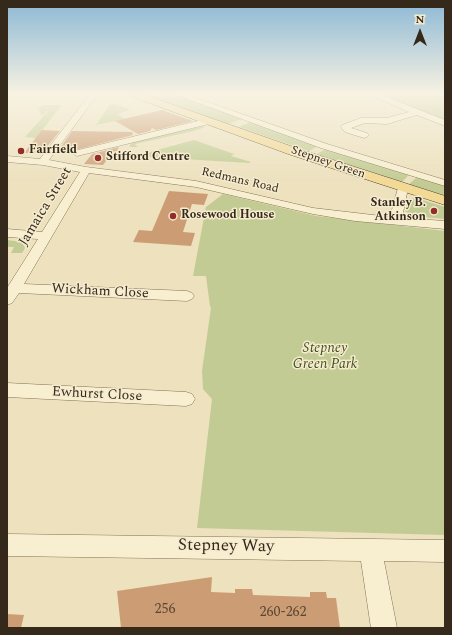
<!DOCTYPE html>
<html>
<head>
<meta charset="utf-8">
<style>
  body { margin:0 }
  #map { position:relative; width:452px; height:635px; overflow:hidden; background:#ede1be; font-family:Spectral,serif }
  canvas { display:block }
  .frame { position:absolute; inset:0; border:8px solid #35291c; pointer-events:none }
  .north { position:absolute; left:400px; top:12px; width:40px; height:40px; -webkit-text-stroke:3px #f5ebce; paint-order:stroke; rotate:0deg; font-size:11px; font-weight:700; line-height:16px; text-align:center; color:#35291c }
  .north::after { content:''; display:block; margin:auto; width:14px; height:18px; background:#35291c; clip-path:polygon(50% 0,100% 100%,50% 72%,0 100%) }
</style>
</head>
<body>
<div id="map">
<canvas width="452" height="635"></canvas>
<div class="frame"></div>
<div class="north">N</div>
</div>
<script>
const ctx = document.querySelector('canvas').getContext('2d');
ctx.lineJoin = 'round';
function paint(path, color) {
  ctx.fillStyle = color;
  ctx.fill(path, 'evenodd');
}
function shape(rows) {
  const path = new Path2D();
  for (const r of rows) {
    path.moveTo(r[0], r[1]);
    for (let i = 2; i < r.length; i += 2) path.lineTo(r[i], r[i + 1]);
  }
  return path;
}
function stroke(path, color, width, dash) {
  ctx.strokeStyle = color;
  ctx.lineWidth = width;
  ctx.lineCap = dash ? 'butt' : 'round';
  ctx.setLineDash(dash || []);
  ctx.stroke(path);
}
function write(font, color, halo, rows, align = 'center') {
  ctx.font = font + ' Spectral,serif';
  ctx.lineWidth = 3;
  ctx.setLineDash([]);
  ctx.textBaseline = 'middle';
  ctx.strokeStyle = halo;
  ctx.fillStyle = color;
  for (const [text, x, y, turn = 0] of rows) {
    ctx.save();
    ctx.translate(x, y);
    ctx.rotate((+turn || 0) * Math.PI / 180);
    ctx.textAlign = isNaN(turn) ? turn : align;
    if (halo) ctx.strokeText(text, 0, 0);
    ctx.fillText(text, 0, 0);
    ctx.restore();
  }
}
const green = shape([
  [162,94,174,94,242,119,228,124,152,97],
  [380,94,439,94,445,96,445,120],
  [110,104,117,104,130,110,117,114,125,119,96,125],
  [44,105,62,105,36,138,25,137,51,108,42,116,38,108],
  [250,122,317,146,318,146,309,151,239,127],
  [202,126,205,127,194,131,135,144,138,147,131,147,129,146,133,142],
  [194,140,234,154,231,156,251,162,249,163,150,157,146,153],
  [326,149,409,175,401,183,317,154],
  [417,177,445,184,445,196,408,185],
  [223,194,316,216,445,231,445,535,197,528,212,399,203,389,202,371,211,308,210,306,206,276,193,276,206,207],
  [416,198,445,207,445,219,413,216,405,211,408,199],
  [7,240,22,242,25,248,22,253,11,253,14,247,7,247]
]);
const building = shape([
  [162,110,193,121,156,130,152,128,150,131,138,134,115,121],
  [42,130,60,131,42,153,24,153],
  [72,131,132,132,133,135,64,153,58,151],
  [119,147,116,152,113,152,103,165,84,164,92,154],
  [169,191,208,194,204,205,192,204,183,232,195,233,191,246,133,242,139,230,152,231],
  [212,577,211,592,235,593,235,589,252,589,253,595,310,597,310,592,326,592,327,598,336,598,340,628,121,628,117,591],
  [7,614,24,615,21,628,7,628]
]);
const minor = shape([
  [90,94,98,94,49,160,86,167,196,181,313,208,390,217,398,188,403,185,408,188,402,218,445,221,445,229,355,221,313,214,196,187,89,173,24,284,187,291,192,293,194,296,192,299,187,301,19,293,12,303,7,305,7,288,38,239,7,237,7,229,42,232,80,172,43,165,7,162,7,156,40,159,90,94],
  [150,94,162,94,145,100,141,98,150,94],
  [174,94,185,94,327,144,445,180,445,186,321,148,174,94],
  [368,94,379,94,445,120,445,126,417,115,387,124,365,123,351,128,367,133,369,135,367,137,364,138,345,132,341,127,342,125,361,118,387,118,409,112,368,94],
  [210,118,214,121,213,123,77,156,72,153,74,151,210,118],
  [7,383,186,392,192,394,195,399,192,404,186,406,7,397,7,383],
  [7,534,445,540,445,562,384,561,397,628,371,628,361,561,7,556,7,534]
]);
const major = shape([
  [128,94,142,94,299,149,445,196,445,205,291,155,130,96,128,94]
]);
const markers = [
  [21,151,4,"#942c27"],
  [98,158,4,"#942c27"],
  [434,211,4,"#942c27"],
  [173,216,4,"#942c27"]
];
const farPoinames = [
  ["Fairfield",29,151],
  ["Stifford Centre",106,158],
  ["Stanley B.",426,204,"right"],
  ["Atkinson",426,218,"right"],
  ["Rosewood House",181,216]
];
const farStreetnames = [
  ["Stepney Green",328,163,19],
  ["Redmans Road",240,181,13]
];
const streetNames = [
  ["Jamaica Street",46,207,-59],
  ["Wickham Close",100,292,3],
  ["Ewhurst Close",97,395,3]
];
const parkNames = [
  ["Stepney",325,349],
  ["Green Park",325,365]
];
const nearNumbernames = [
  ["256",165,610],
  ["260-262",283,613]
];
const nearStreetnames = [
  ["Stepney Way",226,547,1]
];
paint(green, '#c2cb93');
paint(building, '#cc9d74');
stroke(minor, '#857257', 1);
stroke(major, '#53402c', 1);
paint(minor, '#f8efd1');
paint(major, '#f2d995');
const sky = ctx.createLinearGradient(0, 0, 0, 183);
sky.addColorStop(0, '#8cb8d5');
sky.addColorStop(0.51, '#f7f2e2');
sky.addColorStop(1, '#f7f2e200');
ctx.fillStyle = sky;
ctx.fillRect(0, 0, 452, 183);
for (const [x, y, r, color] of markers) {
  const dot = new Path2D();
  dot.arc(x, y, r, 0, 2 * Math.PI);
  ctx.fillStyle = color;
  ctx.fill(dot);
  stroke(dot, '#f5ebce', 1.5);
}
write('bold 12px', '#35291c', '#f5ebce', farPoinames, 'left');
write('12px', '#35291c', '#f5ebce', farStreetnames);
write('14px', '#35291c', '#f5ebce', streetNames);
write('italic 14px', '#435122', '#f5ebce', parkNames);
write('14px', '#5b4632', null, nearNumbernames);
write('17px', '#35291c', '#f5ebce', nearStreetnames);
</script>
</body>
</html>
